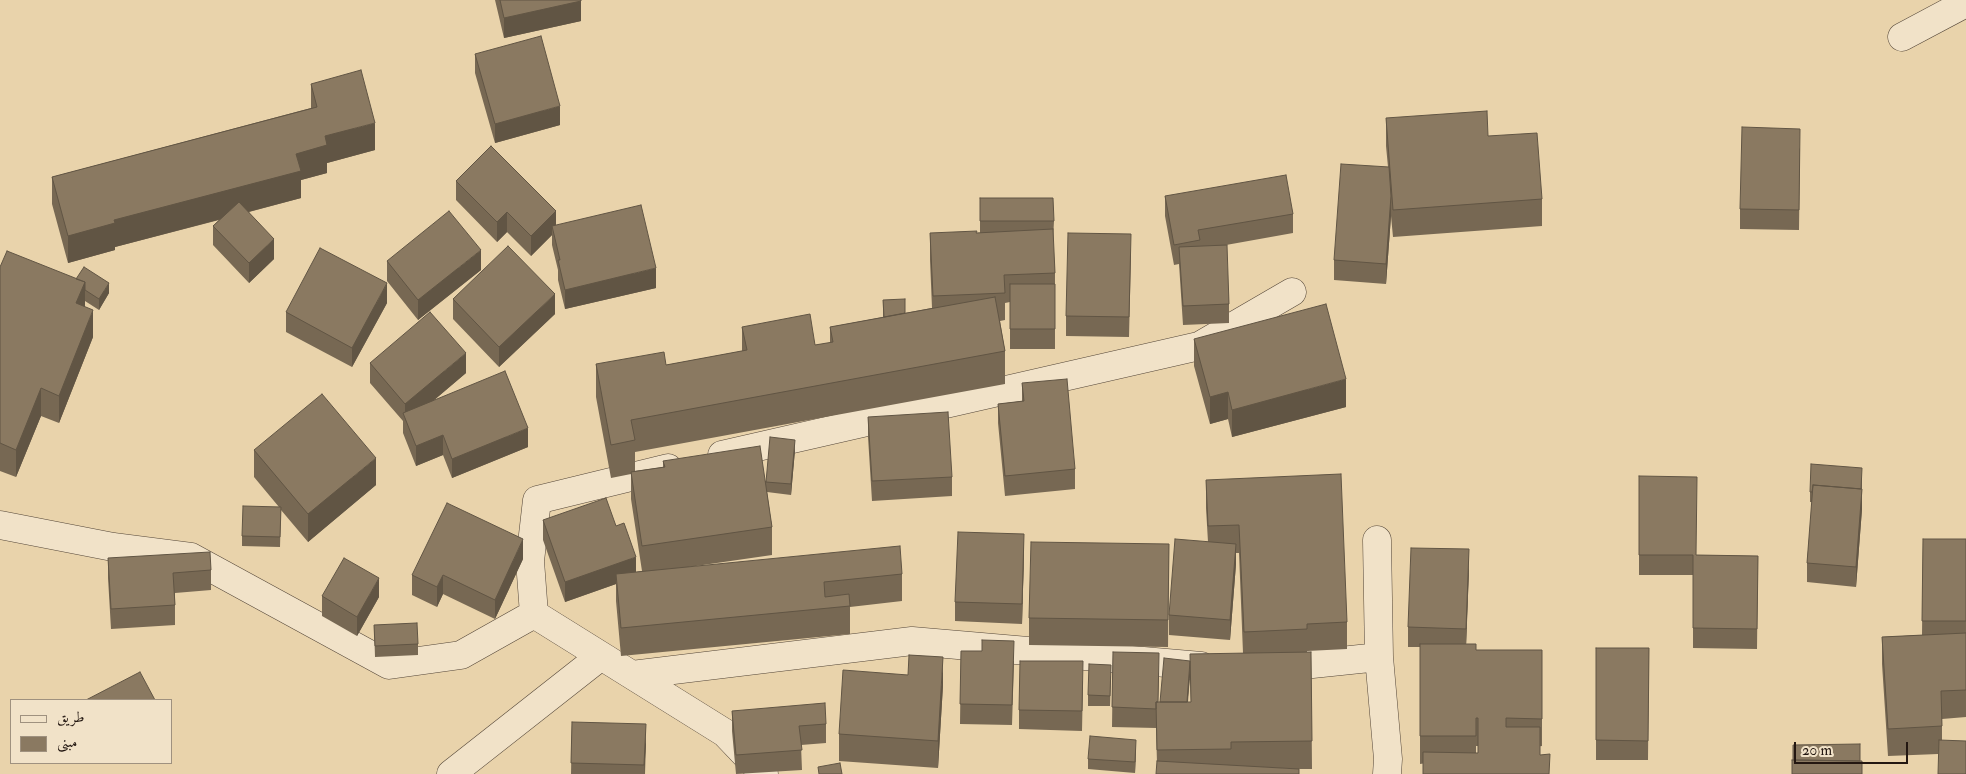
<!DOCTYPE html>
<html>
<head>
<meta charset="utf-8">
<style>
  body { margin:0 }
  #map { position:relative; width:1966px; height:774px; overflow:hidden; background:#e9d3ab; font-family:"IM FELL Double Pica",Amiri,serif }
  canvas { display:block }
  .legend { position:absolute; left:10px; top:699px; width:162px; height:65px; box-sizing:border-box; background:#f1e2c8; border:1px solid #9f917f; margin:0; padding:6px 9px; list-style:none; font-size:15px; color:#231711 }
  .legend li { display:flex; align-items:center; gap:10px; height:25px }
  .legend b { width:25px; border:1px solid #9f917f }
  .scale { position:absolute; left:1794px; top:742px; width:114px; height:22px; box-sizing:border-box; border:2px solid #231711; border-top:0; padding-left:6px; font-size:15px; line-height:18px; white-space:nowrap; color:#231711; -webkit-text-stroke:4px #f1e2c8; paint-order:stroke }
</style>
</head>
<body>
<div id="map">
<canvas width="1966" height="774"></canvas>
<ul class="legend">
<li><b style="height:6px;background:#f1e2c8"></b>طريق</li>
<li><b style="height:14px;background:#8a7961"></b>مبنى</li>
</ul>
<div class="scale">20 m</div>
</div>
<script>
const ctx = document.querySelector('canvas').getContext('2d');
ctx.lineJoin = 'round';
function shape(rows) {
  const path = new Path2D();
  for (const r of rows) {
    path.moveTo(r[0], r[1]);
    for (let i = 2; i < r.length; i += 2) path.lineTo(r[i], r[i + 1]);
  }
  return path;
}
function stroke(path, color, width, dash) {
  ctx.strokeStyle = color;
  ctx.lineWidth = width;
  ctx.lineCap = dash ? 'butt' : 'round';
  ctx.setLineDash(dash || []);
  ctx.stroke(path);
}
function paint(path, color) {
  ctx.fillStyle = color;
  ctx.fill(path, 'evenodd');
}
const minor = shape([
  [1902,37,1966,3],
  [722,455,1199,346,1292,292],
  [668,468,537,500,530,561,534,614,725,733,764,774],
  [0,525,113,547,191,557,389,665,461,655,534,614],
  [1377,540,1379,657,1388,759,1387,774],
  [1274,668,1379,657],
  [632,675,912,641,1201,666],
  [451,774,601,656]
]);
const wall = shape([
  [495,0,581,0,581,21,504,38],
  [475,54,560,125,495,143,475,73],
  [311,84,375,150,327,163,327,173,301,180,301,198,249,212,274,259,249,283,213,245,213,226,219,220,115,247,115,250,68,263,52,204,52,177,311,108],
  [1386,118,1542,199,1542,226,1393,237,1391,216,1386,284,1334,280,1334,260,1388,167,1386,146],
  [1800,148,1799,230,1740,229,1740,209],
  [456,181,556,225,656,288,565,309,558,280,558,270,552,245,552,235,531,256,507,232,497,242,456,200],
  [1165,196,1293,214,1293,233,1226,245,1229,304,1229,323,1183,325,1179,264,1174,265,1165,216],
  [980,198,1054,221,1053,240,1055,273,1055,349,1010,349,1010,302,1005,303,1005,320,1000,321,1005,351,1005,384,635,452,635,471,663,467,663,461,766,481,795,450,791,495,767,492,772,527,772,555,689,567,902,574,902,601,850,607,850,634,621,656,616,601,616,584,565,602,543,540,543,520,616,526,636,572,642,571,631,499,631,474,611,478,596,397,596,364,666,365,742,351,742,327,815,345,830,343,830,327,883,317,883,300,905,313,932,308,930,260,930,233,980,233],
  [1131,254,1129,337,1066,336,1066,316],
  [387,261,481,270,418,320,387,281],
  [0,267,76,279,109,293,99,310,85,301,85,307,93,337,59,423,41,416,16,477,0,471],
  [453,299,555,314,499,367,453,319],
  [387,303,352,367,286,332,286,312],
  [1194,339,1346,407,1232,437,1228,419,1210,424,1194,366],
  [370,363,466,373,433,401,528,447,452,478,443,455,416,466,403,433,403,421,370,383],
  [1022,383,1075,469,1075,489,1005,496,998,423,998,404,1022,401],
  [868,417,952,477,952,496,872,501,868,437],
  [254,450,376,485,308,542,281,510,280,547,242,546,242,536,279,507,254,477],
  [1639,476,1696,555,1758,556,1757,649,1693,648,1693,575,1639,575],
  [1862,479,1862,509,1856,587,1807,582,1807,563,1812,502,1810,502,1810,492],
  [1206,480,1347,622,1347,649,1307,651,1307,652,1311,652,1312,769,1293,769,1157,763,1156,728,1112,727,1113,652,1159,673,1158,702,1160,702,1190,661,1243,653,1239,553,1236,553,1236,564,1230,640,1169,635,1169,615,1208,542,1206,508],
  [1190,676,1191,702,1188,702],
  [1923,539,1966,539,1966,717,1942,719,1942,740,1938,754,1888,756,1882,664,1882,637,1922,635],
  [1169,544,1168,647,1029,645,1029,618],
  [1024,554,1022,624,955,621,955,602],
  [108,558,211,570,211,590,175,593,175,625,111,629,108,578],
  [523,559,495,619,443,594,437,607,412,595,412,575],
  [1469,569,1466,644,1476,650,1542,650,1542,746,1420,764,1420,647,1408,647,1408,627],
  [1476,746,1478,746,1478,753,1476,753],
  [322,596,379,597,357,636,322,616],
  [374,625,418,644,418,655,375,657],
  [1596,648,1649,648,1648,760,1596,760],
  [961,651,1014,661,1012,725,960,724],
  [1111,676,1110,706,1088,706,1088,695],
  [1083,681,1082,731,1019,729,1019,710],
  [943,685,938,768,839,761,839,734],
  [732,711,826,724,826,743,801,745,802,770,736,774,732,731],
  [572,722,646,744,645,774,571,774],
  [1136,750,1135,773,1088,769,1088,759]
]);
const shadedWall = shape([
  [581,1,581,21,504,38,504,18],
  [560,106,560,125,495,143,495,124],
  [375,123,375,150,327,163,327,173,301,180,301,198,115,247,115,250,68,263,68,236,114,220,296,154,325,136],
  [1391,196,1391,216,1386,284,1386,264],
  [556,211,556,231,552,226,552,235,531,256,531,236],
  [507,212,507,232,497,242,497,222],
  [274,239,274,259,249,283,249,263],
  [481,250,481,270,418,320,418,300],
  [656,268,656,288,565,309,565,290],
  [85,282,85,310,76,303],
  [109,283,109,293,99,310,99,299],
  [387,283,387,303,352,367,352,348],
  [555,294,555,314,499,367,499,347],
  [93,310,93,337,59,423,59,396],
  [466,353,466,373,407,423,405,419,405,404],
  [1346,379,1346,407,1232,437,1232,410],
  [41,388,41,416,16,477,16,450],
  [1228,392,1228,419,1210,424,1210,397],
  [528,428,528,447,452,478,452,459],
  [443,435,443,455,416,466,416,446],
  [795,440,795,450,791,495,791,484],
  [376,458,376,485,308,542,308,514],
  [1862,489,1862,509,1856,587,1856,567],
  [1024,534,1024,554,1022,624,1022,604],
  [523,539,523,559,495,619,495,600],
  [1236,544,1236,564,1230,640,1230,620],
  [1469,549,1469,569,1466,649,1466,629],
  [636,557,636,577,616,574,616,584,565,602,565,582],
  [443,575,443,594,437,607,437,587],
  [379,578,379,597,357,636,357,617],
  [943,657,943,685,938,768,938,741],
  [1190,666,1190,676,1185,728,1185,717],
  [646,724,646,744,644,774,644,765],
  [1136,740,1136,750,1135,773,1135,762]
]);
const building = shape([
  [500,0,581,0,581,1,504,18,500,0],
  [541,36,560,106,495,124,475,54,541,36],
  [361,70,375,123,325,136,327,145,296,154,301,171,114,220,115,223,68,236,52,177,317,107,311,84,361,70],
  [1487,111,1488,136,1537,133,1542,199,1393,210,1386,118,1487,111],
  [1742,127,1800,129,1799,210,1740,209,1742,127],
  [491,146,556,211,531,236,507,212,497,222,456,181,491,146],
  [1341,164,1389,167,1391,196,1386,264,1334,260,1341,164],
  [1286,175,1293,214,1198,230,1200,240,1174,245,1165,196,1286,175],
  [980,198,1053,198,1054,221,980,221,980,198],
  [239,202,274,239,249,263,213,226,239,202],
  [641,205,656,268,565,290,558,260,560,260,552,226,641,205],
  [449,211,481,250,418,300,387,261,449,211],
  [1053,229,1055,273,1004,275,1005,293,933,296,930,233,977,231,976,233,1053,229],
  [1068,233,1131,234,1129,317,1066,316,1068,233],
  [1227,245,1229,304,1183,306,1179,247,1227,245],
  [508,246,555,294,499,347,453,299,508,246],
  [320,248,387,283,352,348,286,312,320,248],
  [7,251,85,282,76,303,93,310,59,396,41,388,16,450,0,443,0,267,7,251],
  [84,267,109,283,99,299,85,290,85,282,76,279,84,267],
  [1010,284,1055,284,1055,329,1010,329,1010,284],
  [995,297,1005,351,631,420,635,440,611,445,596,364,664,352,666,365,747,350,742,327,810,314,815,345,833,342,830,327,995,297],
  [905,299,905,313,884,317,883,300,905,299],
  [1326,304,1346,379,1232,410,1228,392,1210,397,1194,339,1326,304],
  [430,312,466,353,405,404,370,363,430,312],
  [505,371,528,428,452,459,443,435,416,446,403,413,505,371],
  [1067,379,1075,469,1005,476,998,404,1024,401,1022,383,1067,379],
  [322,394,376,458,308,514,254,450,322,394],
  [948,412,952,477,872,481,868,417,948,412],
  [770,437,795,440,791,484,766,482,770,437],
  [760,446,772,527,642,546,631,472,665,467,663,461,760,446],
  [1811,464,1862,468,1861,489,1813,485,1812,492,1810,492,1811,464],
  [1341,474,1347,622,1307,624,1307,629,1244,632,1239,525,1208,526,1206,480,1341,474],
  [1639,476,1697,477,1696,555,1758,556,1757,629,1693,628,1693,555,1639,555,1639,476],
  [1813,485,1862,489,1856,567,1807,563,1813,485],
  [606,498,616,526,624,523,636,557,565,582,543,520,606,498],
  [447,503,523,539,495,600,443,575,437,587,412,575,447,503],
  [243,506,281,507,280,537,242,536,243,506],
  [958,532,1024,534,1022,604,955,602,958,532],
  [1175,539,1236,544,1230,620,1169,615,1175,539],
  [1923,539,1966,539,1966,621,1922,621,1923,539],
  [1031,542,1169,544,1168,620,1029,618,1031,542],
  [900,546,902,574,824,582,825,597,849,594,850,606,621,628,616,574,900,546],
  [1411,548,1469,549,1466,629,1408,627,1411,548],
  [210,552,211,570,173,573,175,605,111,609,108,558,210,552],
  [344,558,379,578,357,617,322,596,344,558],
  [417,623,418,644,375,646,374,625,417,623],
  [1966,633,1966,690,1941,691,1942,726,1888,729,1882,637,1966,633],
  [982,640,1014,641,1012,705,960,704,961,651,982,651,982,640],
  [1420,644,1476,644,1476,650,1542,650,1542,719,1506,718,1506,727,1540,727,1540,755,1550,754,1549,774,1423,774,1423,752,1478,753,1478,718,1476,718,1476,736,1420,736,1420,644],
  [1596,648,1649,648,1648,741,1596,740,1596,648],
  [1113,652,1159,653,1158,702,1156,702,1156,709,1112,707,1113,652],
  [1311,652,1312,741,1231,742,1231,749,1157,750,1156,702,1191,702,1190,654,1311,652],
  [909,655,943,657,938,741,839,734,843,670,908,675,909,655],
  [1164,658,1190,661,1187,702,1160,702,1164,658],
  [1020,661,1083,661,1082,711,1019,710,1020,661],
  [1089,664,1111,665,1110,696,1088,695,1089,664],
  [140,672,155,700,86,700,140,672],
  [825,703,826,724,799,726,802,750,736,755,732,711,825,703],
  [572,722,646,724,644,765,571,763,572,722],
  [1090,736,1136,740,1135,762,1088,759,1090,736],
  [1939,740,1966,741,1966,774,1938,774,1939,740],
  [1860,744,1860,761,1793,760,1793,745,1860,744],
  [1792,760,1862,761,1862,774,1792,774,1792,760],
  [1157,761,1299,769,1299,774,1156,774,1157,761],
  [840,763,842,774,819,774,818,767,840,763]
]);
stroke(minor, '#544638', 29);
stroke(minor, '#f1e2c8', 28);
paint(wall, '#776853');
paint(shadedWall, '#615544');
paint(building, '#8a7961');
stroke(building, '#615544', 1);
</script>
</body>
</html>
